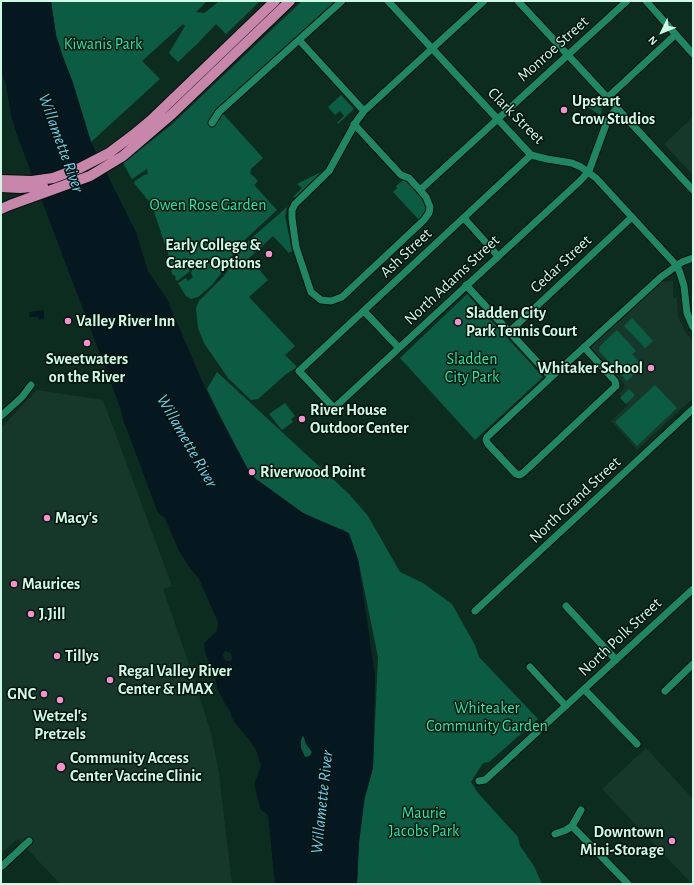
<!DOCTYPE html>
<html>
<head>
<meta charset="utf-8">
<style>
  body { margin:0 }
  #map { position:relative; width:694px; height:885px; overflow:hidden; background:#0d2c20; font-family:"Alegreya Sans",sans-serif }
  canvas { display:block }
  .frame { position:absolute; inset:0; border:2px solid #cdf9e5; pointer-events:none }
  .north { position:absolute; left:642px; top:12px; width:40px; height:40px; -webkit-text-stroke:3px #01130b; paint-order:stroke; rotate:227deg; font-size:11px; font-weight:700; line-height:16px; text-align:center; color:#cdf9e5 }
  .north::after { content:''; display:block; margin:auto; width:14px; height:18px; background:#cdf9e5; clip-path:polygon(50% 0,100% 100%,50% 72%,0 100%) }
</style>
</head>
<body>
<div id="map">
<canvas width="694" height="885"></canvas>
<div class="frame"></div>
<div class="north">N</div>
</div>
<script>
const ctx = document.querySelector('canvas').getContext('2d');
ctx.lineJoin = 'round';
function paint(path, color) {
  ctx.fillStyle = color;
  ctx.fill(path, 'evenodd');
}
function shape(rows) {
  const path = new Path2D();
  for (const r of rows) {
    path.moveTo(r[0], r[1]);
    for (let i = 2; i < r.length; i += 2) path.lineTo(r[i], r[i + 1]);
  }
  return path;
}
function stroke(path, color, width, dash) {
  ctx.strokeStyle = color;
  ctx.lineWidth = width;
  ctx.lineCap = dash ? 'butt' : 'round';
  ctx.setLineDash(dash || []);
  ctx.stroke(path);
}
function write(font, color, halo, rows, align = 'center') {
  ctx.font = font + ' "Alegreya Sans",sans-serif';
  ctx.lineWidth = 3;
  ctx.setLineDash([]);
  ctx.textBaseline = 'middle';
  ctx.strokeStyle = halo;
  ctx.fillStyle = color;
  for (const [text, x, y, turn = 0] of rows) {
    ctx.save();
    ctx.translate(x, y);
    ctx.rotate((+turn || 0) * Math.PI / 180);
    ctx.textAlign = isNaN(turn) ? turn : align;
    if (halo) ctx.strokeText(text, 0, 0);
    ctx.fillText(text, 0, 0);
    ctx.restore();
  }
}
const built = shape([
  [693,117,693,175,664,144],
  [673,281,673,298,677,298,678,317,686,333,693,341,693,398,637,450,611,421,628,405,619,394,624,389,625,385,592,350,592,346,661,282],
  [37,390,103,400,172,586,163,589,191,670,211,733,219,774,232,884,60,884,18,839,1,853,1,428],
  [646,748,693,799,693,884,692,884,602,789]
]);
const green = shape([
  [51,1,207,1,196,12,204,13,207,11,219,1,260,1,226,34,216,24,198,43,178,62,169,53,185,26,183,24,142,61,160,79,91,142,73,83,63,57,56,35],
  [302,1,335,1,219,107,216,106,263,158,251,169,250,173,258,181,254,185,277,210,237,247,226,267,212,285,198,297,191,299,186,296,178,283,186,278,188,281,193,277,191,273,193,267,191,266,189,272,177,281,175,279,176,277,172,274,168,253,154,212,148,200,134,183,135,181,144,175,148,174,147,169,132,179,123,163,170,126],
  [341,95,354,109,338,124,337,123,344,116,340,111,335,115,328,107],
  [597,98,602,104,601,116,588,107],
  [323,171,295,198,293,197,302,188,297,184],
  [405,179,423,198,426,206,425,212,419,220,393,192,397,188,396,186],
  [287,207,285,216,292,251,289,253,273,236,249,258,268,280,249,297,295,346,285,355,297,367,285,375,258,399,251,400,228,378,204,343,198,328,196,308,199,301,224,276,245,244],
  [467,294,543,377,475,440,400,358],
  [632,318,653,341,645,348,624,326],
  [617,330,636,351,632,354,643,366,627,381,599,351,600,346],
  [217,372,349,494,368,516,400,572,423,583,452,604,475,645,479,657,538,719,489,762,483,763,471,782,478,793,518,837,520,846,534,866,542,884,357,884,359,842,365,798,373,768,378,657,358,559,344,530,330,526,303,513,256,479,243,464,207,389],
  [655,385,677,408,637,446,615,422],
  [629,389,635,395,626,404,620,398],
  [285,403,295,416,291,419,293,422,282,430,269,414],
  [304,734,306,744,312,752,310,756,305,758,301,748,301,740]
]);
const water = shape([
  [1,1,51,1,56,35,63,57,73,83,91,142,136,232,148,271,167,299,205,388,249,471,256,479,303,513,349,533,358,559,375,676,373,768,364,799,359,842,357,884,275,884,268,815,261,810,254,784,261,766,256,750,248,738,239,728,232,718,230,711,225,704,217,688,215,675,206,656,204,643,217,631,218,622,199,579,187,564,177,547,165,518,158,513,123,419,120,407,17,135,11,115,6,85,1,70],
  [225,651,231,653,232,658,231,661,226,661,224,659,223,655],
  [303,735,306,744,312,752,310,756,305,757,301,748,301,740],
  [42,310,44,311,44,319,39,320,38,317,30,317,29,312]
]);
const minor = shape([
  [388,1,531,155,547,159,572,163,581,167,596,178,677,266,680,273,684,286,687,313,693,327],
  [484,1,364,111,356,122,329,171,295,204,292,210,292,218,296,247,311,292,321,300,331,301,342,297,424,220,429,213,430,207,426,197,420,190,627,1],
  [518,1,693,190],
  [646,1,693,54],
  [299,40,364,111],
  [607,98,675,35],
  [212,123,219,112,342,1],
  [354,124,401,175,409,178,420,190],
  [531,155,299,371,334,408,580,181,589,171,608,119,617,108],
  [464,218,498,256],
  [466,285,551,377],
  [364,311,399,348],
  [509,332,632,217],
  [584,347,615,381,616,386,523,473,519,475,516,474,488,444,486,440,487,437,546,382,661,277,682,262,693,258],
  [1,416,22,397,31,385],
  [566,606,616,660],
  [475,611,693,409],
  [530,667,566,706],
  [584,689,637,744],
  [665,691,693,664],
  [479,781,485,780,693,589],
  [572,826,628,884],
  [555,834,566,830,572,826,581,810],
  [1,867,29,841]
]);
const highway = shape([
  [1,180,32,181,53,178,80,168,109,153,133,135,151,120,275,1],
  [1,187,20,188,43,186],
  [1,209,10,205,90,176,123,156,172,114,290,1]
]);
const markers = [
  [564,110,4,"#f890cc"],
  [269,254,4,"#f890cc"],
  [68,321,4,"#f890cc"],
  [458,322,4,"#f890cc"],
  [87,343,4,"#f890cc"],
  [651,368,4,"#f890cc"],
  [302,419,4,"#f890cc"],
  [252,472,4,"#f890cc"],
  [47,518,4,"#f890cc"],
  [14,584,4,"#f890cc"],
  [31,614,4,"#f890cc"],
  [57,656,4,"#f890cc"],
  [110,680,4,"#f890cc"],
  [44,694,4,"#f890cc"],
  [60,700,4,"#f890cc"],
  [61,767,5,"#f890cc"],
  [672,841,4,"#f890cc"]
];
const parkNames = [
  ["Kiwanis Park",103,44],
  ["Owen Rose Garden",208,205],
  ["Sladden",472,359],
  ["City Park",472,377],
  ["Whiteaker",487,708],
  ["Community Garden",487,726],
  ["Maurie",424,813],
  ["Jacobs Park",424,831]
];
const streetNames = [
  ["Monroe Street",553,49,-42],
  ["Clark Street",516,116,45],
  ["Ash Street",406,253,-43],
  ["Cedar Street",561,264,-43],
  ["North Adams Street",452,280,-43],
  ["North Grand Street",575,500,-43],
  ["North Polk Street",620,637,-43]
];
const poiNames = [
  ["Upstart",572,101],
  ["Crow Studios",572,119],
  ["Early College &",261,245,"right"],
  ["Career Options",261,263,"right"],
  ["Sladden City",466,313],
  ["Park Tennis Court",466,331],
  ["Valley River Inn",76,321],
  ["Sweetwaters",87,359,"center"],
  ["on the River",87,377,"center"],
  ["Whitaker School",643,368,"right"],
  ["River House",310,410],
  ["Outdoor Center",310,428],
  ["Riverwood Point",260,472],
  ["Macy's",55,518],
  ["Maurices",22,584],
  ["J.Jill",39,614],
  ["Tillys",65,656],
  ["Regal Valley River",118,671],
  ["Center & IMAX",118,689],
  ["GNC",36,694,"right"],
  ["Wetzel's",60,716,"center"],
  ["Pretzels",60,734,"center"],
  ["Community Access",70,758],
  ["Center Vaccine Clinic",70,776],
  ["Downtown",664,832,"right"],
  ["Mini-Storage",664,850,"right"]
];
const waterNames = [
  ["Willamette River",61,143,70],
  ["Willamette River",187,441,60],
  ["Willamette River",322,802,-84]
];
paint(built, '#16382b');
paint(green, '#0c5c43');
paint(water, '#05181f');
stroke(minor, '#05110c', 9);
stroke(highway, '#05110c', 12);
stroke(minor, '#1e8764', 7);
stroke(highway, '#c786aa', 10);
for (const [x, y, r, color] of markers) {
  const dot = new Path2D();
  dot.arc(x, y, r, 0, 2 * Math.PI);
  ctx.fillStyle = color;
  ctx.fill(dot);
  stroke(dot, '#01130b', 1.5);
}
write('16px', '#1bf0b2', '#01130b', parkNames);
write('16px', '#cdf9e5', '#01130b', streetNames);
write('bold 16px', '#cdf9e5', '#01130b', poiNames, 'left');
write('italic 17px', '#70d0f5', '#01130b', waterNames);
</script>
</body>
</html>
